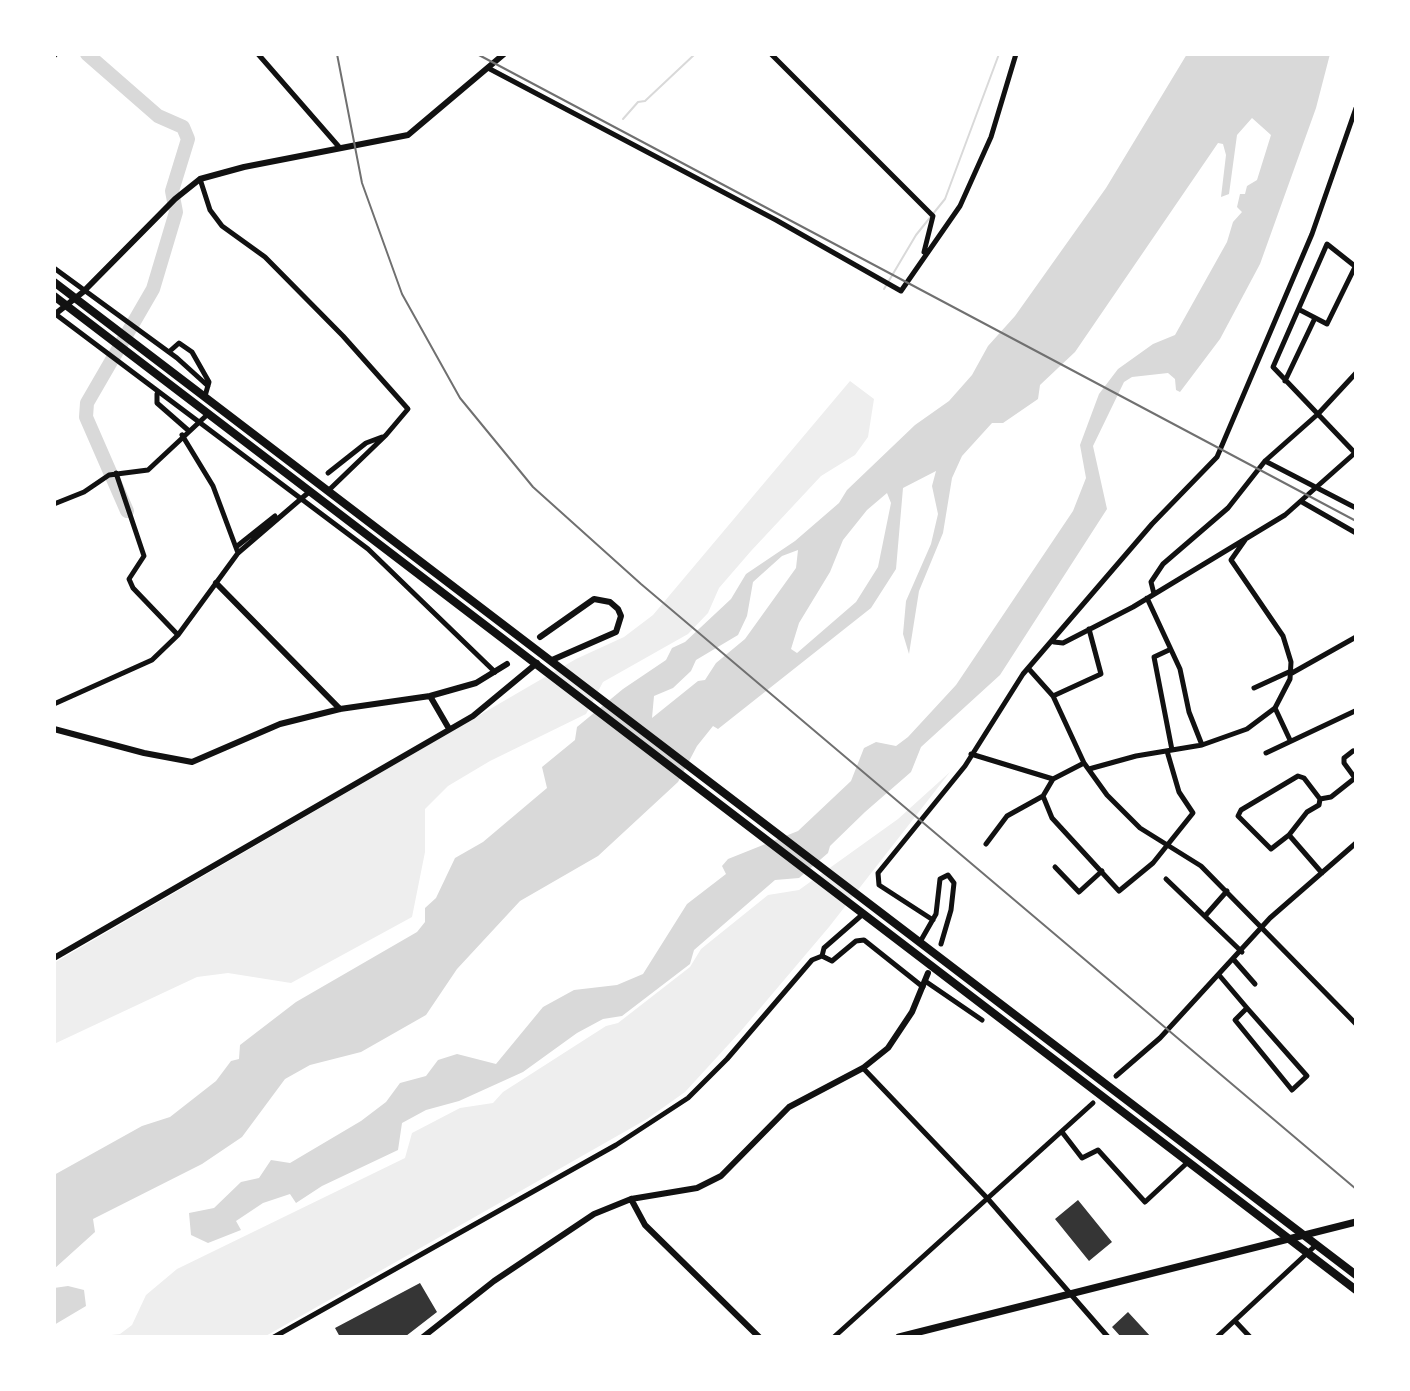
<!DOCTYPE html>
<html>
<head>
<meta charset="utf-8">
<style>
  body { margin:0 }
  #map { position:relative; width:1410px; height:1391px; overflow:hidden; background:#fff; font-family:"Golos Text",sans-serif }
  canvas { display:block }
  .frame { position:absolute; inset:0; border:56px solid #fff; pointer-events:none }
</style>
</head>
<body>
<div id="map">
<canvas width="1410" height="1391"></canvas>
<div class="frame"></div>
</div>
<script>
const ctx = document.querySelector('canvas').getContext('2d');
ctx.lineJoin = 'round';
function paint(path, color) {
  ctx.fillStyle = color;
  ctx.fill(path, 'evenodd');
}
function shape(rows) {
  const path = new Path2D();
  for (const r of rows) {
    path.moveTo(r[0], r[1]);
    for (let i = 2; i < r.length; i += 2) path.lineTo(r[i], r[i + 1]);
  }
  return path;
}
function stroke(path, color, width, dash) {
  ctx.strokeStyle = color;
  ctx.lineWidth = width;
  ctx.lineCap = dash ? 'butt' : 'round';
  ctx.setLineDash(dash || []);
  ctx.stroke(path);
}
const green = shape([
  [850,381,874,399,868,437,855,455,821,476,751,551,719,588,708,613,688,634,603,682,586,714,490,761,448,786,425,809,425,852,412,917,291,983,228,973,197,977,54,1044,54,963,576,659,624,637,653,615],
  [950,772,829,927,740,1032,685,1092,647,1119,264,1337,94,1337,120,1334,132,1325,146,1295,177,1269,405,1158,412,1133,460,1108,493,1103,503,1092,606,1026,618,1023,690,967,701,949,768,895,799,890,898,819]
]);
const water = shape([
  [1187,54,1330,54,1316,108,1260,264,1220,339,1180,392,1176,390,1175,379,1168,373,1132,377,1124,382,1093,446,1107,509,1000,675,921,747,911,772,865,812,830,846,828,853,799,878,775,880,694,950,690,964,622,1016,603,1019,577,1033,523,1072,459,1101,426,1110,402,1123,398,1150,322,1186,296,1203,290,1194,263,1203,236,1221,241,1230,208,1243,191,1235,189,1213,214,1208,241,1182,259,1178,271,1160,290,1163,361,1121,386,1102,400,1083,426,1076,438,1060,457,1054,496,1064,543,1007,574,990,617,985,643,974,687,904,726,874,722,866,728,859,798,831,851,781,864,748,876,742,896,746,908,737,956,685,1073,511,1086,478,1080,445,1099,394,1118,369,1153,344,1175,335,1227,242,1233,222,1242,212,1237,207,1240,194,1245,194,1247,186,1257,180,1271,135,1252,118,1237,135,1229,194,1221,197,1226,155,1223,144,1218,143,1075,352,1040,385,1038,399,1003,423,992,423,962,456,952,478,943,533,919,591,909,654,903,634,906,601,931,544,938,514,932,486,936,471,903,488,896,569,871,608,718,729,713,726,697,746,678,782,598,856,520,901,457,969,426,1015,361,1052,310,1065,285,1079,242,1137,202,1164,93,1219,95,1232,54,1269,54,1175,142,1126,170,1117,216,1081,231,1061,239,1059,240,1045,296,1002,417,932,425,922,425,908,436,898,455,858,483,842,547,788,542,767,575,740,577,727,623,689,666,660,672,648,685,642,731,599,746,574,795,541,839,503,847,490,915,425,949,401,972,375,988,346,1015,316,1106,188],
  [887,493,891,503,878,567,856,602,797,653,791,649,799,623,830,572,843,540,867,510],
  [798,550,796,568,745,639,716,663,705,680,698,681,652,718,654,696,673,688,691,671,696,660,738,635,747,616,753,582,782,556],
  [68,1286,84,1290,86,1306,54,1325,54,1288]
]);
const stream = shape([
  [623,119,638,102,645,101,695,54],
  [884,289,916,235,945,199,999,54]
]);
const river = shape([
  [87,54,158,116,183,127,188,139,172,191,176,212,153,289,87,403,86,417,127,511]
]);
const building = shape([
  [1078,1200,1112,1242,1089,1261,1055,1219],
  [420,1283,437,1312,406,1336,340,1337,335,1328],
  [1128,1312,1151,1337,1121,1337,1112,1327]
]);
const minor = shape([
  [258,54,340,148],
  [771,54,933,216,924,252],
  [54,56,56,54],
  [488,68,776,220,901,291,960,206,991,137,1016,54],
  [200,179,210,210,222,226,265,257,343,336,408,409,386,435,330,489],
  [54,268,177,358,208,386],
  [1300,310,1327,324,1355,267],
  [54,313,368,549,495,672],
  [170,351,179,343,192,352,209,382,205,396],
  [1285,381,1315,318],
  [157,394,157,403,189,431],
  [182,435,213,486,238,553],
  [1355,453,1273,367,1327,244,1356,267],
  [1265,461,1356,508],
  [116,473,144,556,129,579,133,588,178,635],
  [328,473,366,443,382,437],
  [1302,502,1356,533],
  [54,504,84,492,109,475,148,470,208,414],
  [236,547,275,516],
  [1154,594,1151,582,1163,564,1228,508,1265,461,1318,414,1356,373],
  [1147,598,1180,669,1189,712,1202,745],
  [1054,642,1063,643,1133,607,1285,515,1356,452],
  [1169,650,1154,657,1172,750],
  [1028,668,1053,696,1084,763,1107,795,1140,828,1201,866,1356,1024],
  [1292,673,1356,637],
  [1254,688,1291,671],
  [1053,696,1101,674,1089,629],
  [54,704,152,660,178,635,238,553,309,492],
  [1275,708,1290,740],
  [1353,751,1344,758,1344,763,1355,778],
  [1266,753,1355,711],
  [971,754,1053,779,1084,763],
  [1089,769,1136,756,1202,745,1247,729,1275,708,1290,679,1291,662,1283,636,1231,560,1245,540],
  [1053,779,1043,796,1052,818,1119,891,1153,863,1193,813,1179,792,1167,751],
  [1320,799,1304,778,1298,776,1241,810,1238,816,1271,849,1289,835,1307,812,1319,805,1320,799,1331,797,1355,778],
  [1289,835,1322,873],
  [986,844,1007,816,1043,796],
  [1055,867,1079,892,1102,871],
  [1166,879,1242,952],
  [1205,916,1227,891],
  [933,920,879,885,878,873,965,766,1023,674,1152,524,1217,457,1312,234,1356,108],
  [920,942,936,914,940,879,948,875,954,883,951,910,941,944],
  [822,956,832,961,856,941,864,940,923,987],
  [1234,960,1255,984],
  [1219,975,1247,1008,1307,1076,1292,1090,1235,1020,1247,1008],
  [925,981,982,1020],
  [863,1068,988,1199,1108,1337],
  [1116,1076,1160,1038,1270,918,1356,843],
  [1062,1132,1082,1158,1098,1150,1145,1202,1188,1162],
  [1235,1321,1250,1337],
  [274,1337,616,1145,688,1098,727,1059,812,960,822,956,824,948,863,914],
  [834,1337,1093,1103],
  [1217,1337,1316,1245]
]);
const tertiary = shape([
  [54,315,83,292,175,199,200,179,244,167,408,135,504,54],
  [216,583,340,709],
  [540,637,594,599,610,602,618,609,621,616,616,632,552,660],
  [430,696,448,727],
  [54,729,144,753,192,762,280,724,340,709,430,696,476,683,507,664],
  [54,958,473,716,537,663],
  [631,1199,645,1225,759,1337],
  [423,1337,494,1281,594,1214,631,1199,697,1188,721,1176,789,1107,863,1068,888,1048,912,1012,928,973]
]);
const secondary = shape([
  [899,1337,1356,1222]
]);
const trunk = shape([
  [54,282,1356,1275],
  [54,296,1356,1290]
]);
const rail = shape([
  [337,54,362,183,402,294,460,398,533,487,641,584,1356,1189],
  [477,54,1356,521]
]);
paint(green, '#eee');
paint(water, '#d9d9d9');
stroke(stream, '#d9d9d9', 2);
stroke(river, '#d9d9d9', 14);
paint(building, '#353535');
stroke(minor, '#111', 5);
stroke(tertiary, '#111', 6);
stroke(secondary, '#111', 7);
stroke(trunk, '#111', 8);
stroke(rail, '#707070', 2);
</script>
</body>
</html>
